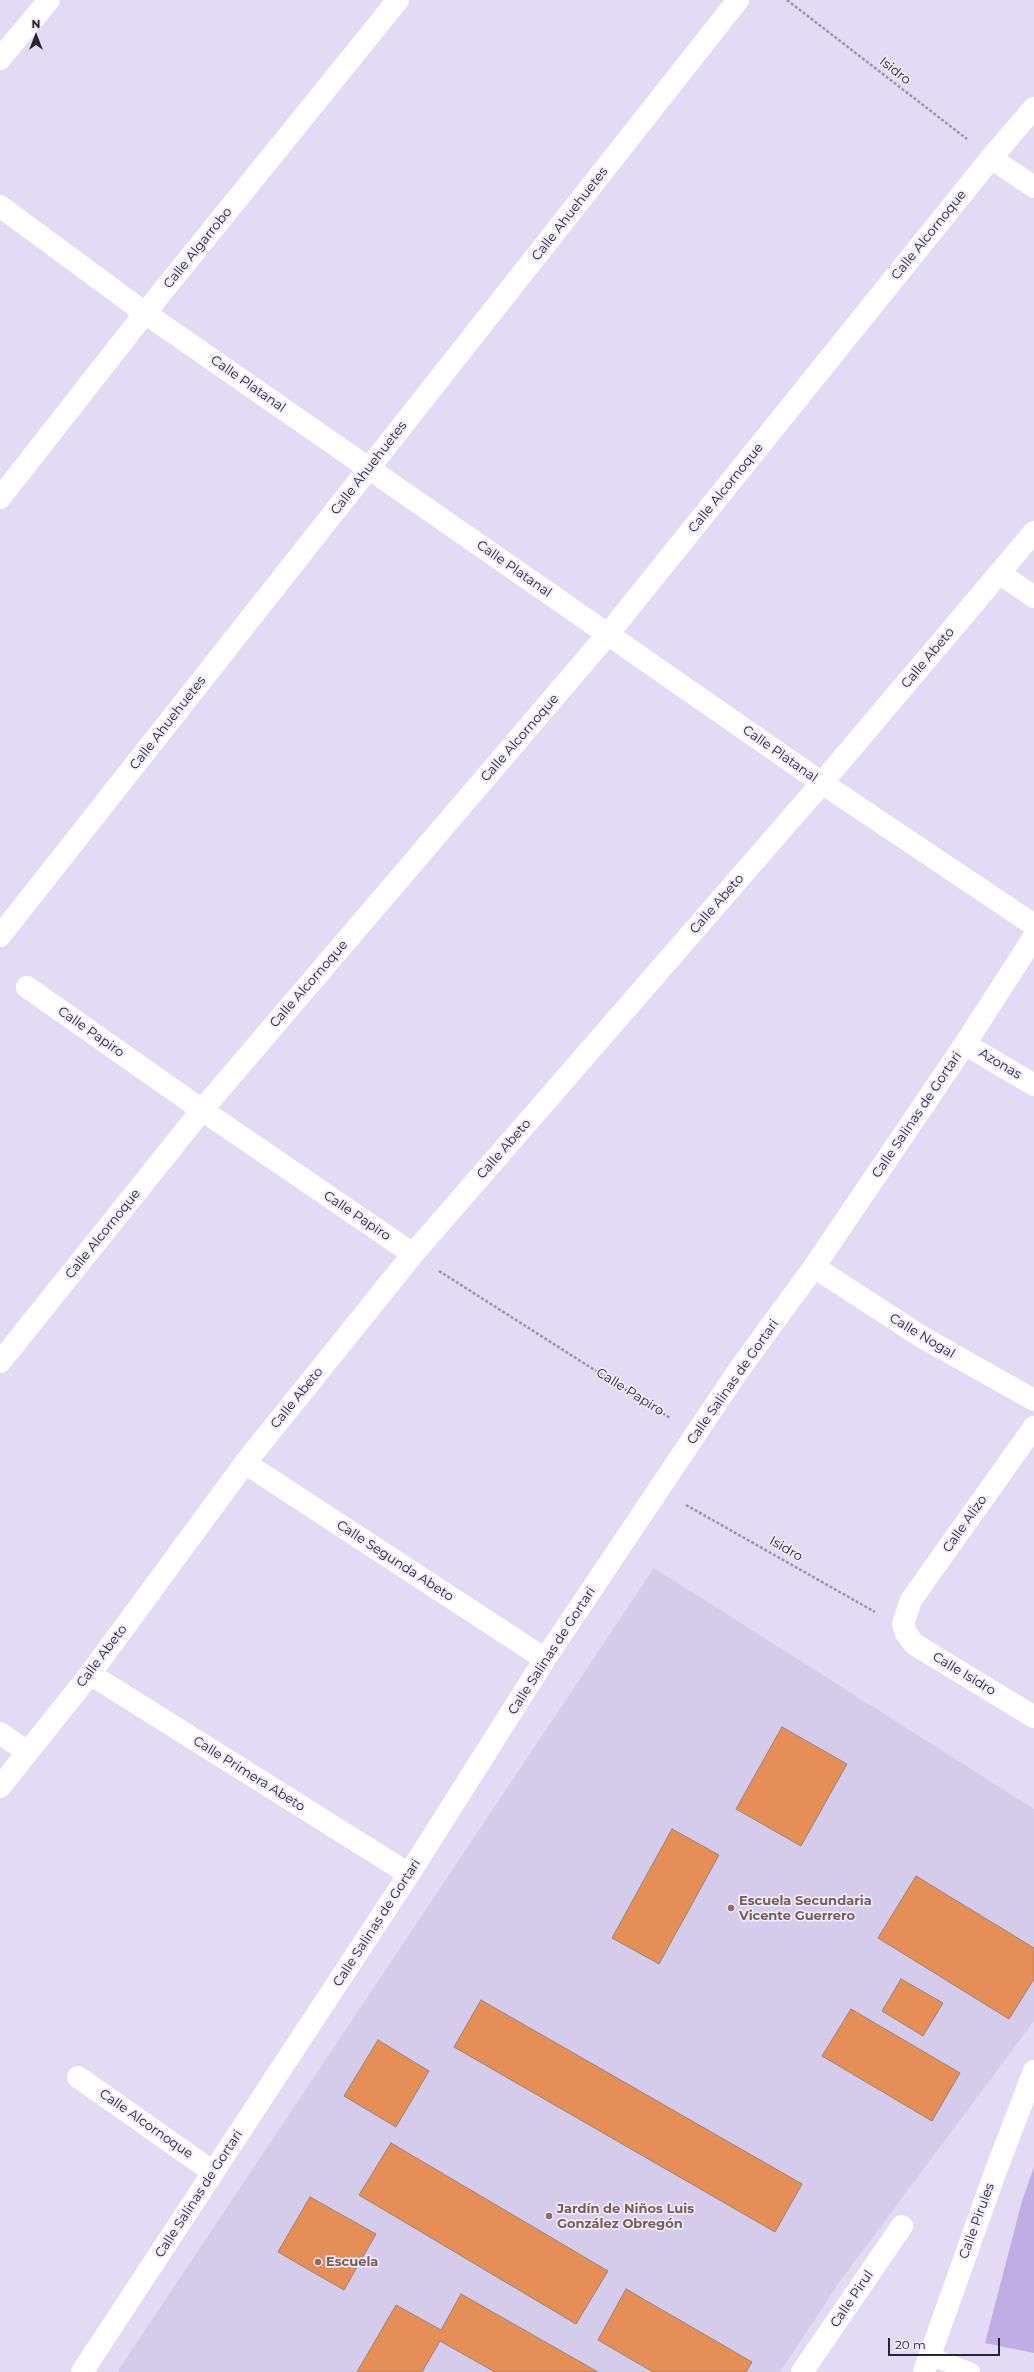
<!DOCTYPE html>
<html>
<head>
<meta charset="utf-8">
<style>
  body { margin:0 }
  #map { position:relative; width:1034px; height:2372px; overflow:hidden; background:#e3dbf5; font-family:Montserrat,sans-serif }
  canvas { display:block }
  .north { position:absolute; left:16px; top:16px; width:40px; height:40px; -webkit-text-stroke:3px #efeafe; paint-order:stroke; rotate:0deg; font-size:11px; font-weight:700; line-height:16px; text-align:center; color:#27252e }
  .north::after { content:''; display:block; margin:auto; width:14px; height:18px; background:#27252e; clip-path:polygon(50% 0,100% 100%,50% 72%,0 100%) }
  .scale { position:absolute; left:888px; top:2338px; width:112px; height:18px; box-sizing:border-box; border:2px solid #27252e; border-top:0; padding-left:5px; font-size:12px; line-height:14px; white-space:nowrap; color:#27252e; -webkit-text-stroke:3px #efeafe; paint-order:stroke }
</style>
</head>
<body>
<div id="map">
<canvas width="1034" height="2372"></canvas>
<div class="north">N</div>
<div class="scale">20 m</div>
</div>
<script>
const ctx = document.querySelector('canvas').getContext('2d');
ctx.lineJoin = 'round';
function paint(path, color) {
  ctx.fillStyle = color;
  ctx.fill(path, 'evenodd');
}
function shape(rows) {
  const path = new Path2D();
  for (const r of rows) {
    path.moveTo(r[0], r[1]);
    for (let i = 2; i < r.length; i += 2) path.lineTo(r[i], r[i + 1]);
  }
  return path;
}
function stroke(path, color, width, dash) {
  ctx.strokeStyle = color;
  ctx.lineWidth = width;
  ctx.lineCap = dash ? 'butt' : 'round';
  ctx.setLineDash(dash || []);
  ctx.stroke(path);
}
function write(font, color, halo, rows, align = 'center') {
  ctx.font = font + ' Montserrat,sans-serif';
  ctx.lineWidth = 3.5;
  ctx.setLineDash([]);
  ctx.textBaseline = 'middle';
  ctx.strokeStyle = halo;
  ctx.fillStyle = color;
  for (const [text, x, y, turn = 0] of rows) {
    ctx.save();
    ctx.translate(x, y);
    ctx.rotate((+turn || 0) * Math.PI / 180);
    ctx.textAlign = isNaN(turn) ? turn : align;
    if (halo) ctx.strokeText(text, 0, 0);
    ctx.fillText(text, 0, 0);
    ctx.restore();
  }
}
const built = shape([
  [654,1568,1034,1809,1034,2021,840,2281,780,2372,117,2372]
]);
const green = shape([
  [1034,2167,1034,2353,985,2343,1022,2201]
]);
const building = shape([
  [782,1727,847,1764,801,1846,736,1809,782,1727],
  [672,1829,719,1855,659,1964,612,1938,672,1829],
  [916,1876,1034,1948,1034,1979,1009,2019,878,1938,916,1876],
  [901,1979,943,2003,923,2036,882,2011,901,1979],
  [481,2000,802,2184,775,2232,454,2047,481,2000],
  [851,2009,960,2073,932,2121,822,2056,851,2009],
  [378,2040,429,2071,396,2127,344,2096,378,2040],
  [391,2143,608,2271,576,2324,359,2195,391,2143],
  [310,2197,376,2234,344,2290,278,2252,310,2197],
  [626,2289,752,2362,746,2372,653,2372,598,2340,626,2289],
  [461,2294,598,2372,495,2372,440,2341,422,2372,357,2372,396,2305,441,2330,461,2294]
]);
const path = shape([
  [787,0,967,139],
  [439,1271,670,1418],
  [686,1505,875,1612]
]);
const service = shape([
  [929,2356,971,2372]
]);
const minor = shape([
  [0,59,49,0],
  [991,158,1034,187],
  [0,206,145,313,822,783,1034,925],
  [0,498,145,313,398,0],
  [999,573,1034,597],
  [0,936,738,0],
  [27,987,202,1110,413,1254],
  [965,1044,1034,1085],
  [814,1267,922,1337,1034,1400],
  [0,1362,202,1110,608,634,991,158,1034,108],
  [1034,1427,911,1600,903,1624,906,1633,914,1644,1034,1717],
  [245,1463,545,1659],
  [90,1674,409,1874],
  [0,1733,27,1752],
  [0,1787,90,1674,245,1463,413,1254,822,783,1034,532],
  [78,2077,213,2172],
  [82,2372,409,1874,545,1659,738,1371,814,1267,965,1044,1034,937],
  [802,2372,902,2226]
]);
const tertiary = shape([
  [924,2372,995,2173,1034,2071]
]);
const markers = [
  [731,1908,4,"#8d6e63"],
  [549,2216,4,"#8d6e63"],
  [318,2262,4,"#8d6e63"]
];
const streetNames = [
  ["Isidro",895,71,38],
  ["Calle Ahuehuetes",570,214,-52],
  ["Calle Alcornoque",929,235,-51],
  ["Calle Algarrobo",198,248,-51],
  ["Calle Platanal",248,384,35],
  ["Calle Ahuehuetes",369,468,-52],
  ["Calle Alcornoque",726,488,-51],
  ["Calle Platanal",514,569,35],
  ["Calle Abeto",928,658,-50],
  ["Calle Ahuehuetes",168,723,-52],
  ["Calle Alcornoque",520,738,-49],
  ["Calle Platanal",780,754,35],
  ["Calle Abeto",717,904,-49],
  ["Calle Alcornoque",309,984,-49],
  ["Calle Papiro",91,1032,35],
  ["Azonas",1000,1064,31],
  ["Calle Salinas de Gortari",917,1115,-56],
  ["Calle Abeto",504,1149,-49],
  ["Calle Papiro",357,1216,34],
  ["Calle Alcornoque",103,1234,-51],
  ["Calle Nogal",922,1336,31],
  ["Calle Salinas de Gortari",733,1382,-55],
  ["Calle Papiro",630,1392,32],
  ["Calle Abeto",297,1398,-51],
  ["Calle Alizo",965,1524,-55],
  ["Isidro",786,1549,30],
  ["Calle Segunda Abeto",395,1561,33],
  ["Calle Salinas de Gortari",552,1651,-57],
  ["Calle Abeto",102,1656,-53],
  ["Calle Isidro",964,1674,31],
  ["Calle Primera Abeto",249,1774,32],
  ["Calle Salinas de Gortari",377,1923,-57],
  ["Calle Alcornoque",146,2124,35],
  ["Calle Salinas de Gortari",199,2194,-57],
  ["Calle Pirules",977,2221,-70],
  ["Calle Pirul",852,2299,-56]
];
const educationNames = [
  ["Escuela Secundaria",739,1901],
  ["Vicente Guerrero",739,1916],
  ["Jardín de Niños Luis",557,2209],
  ["González Obregón",557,2224],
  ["Escuela",326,2262]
];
paint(built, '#d5cbea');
paint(green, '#beaee3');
paint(building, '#e58e57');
stroke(building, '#9a8376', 1);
stroke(path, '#9b95a9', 2.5, [3, 2]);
stroke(service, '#fff', 18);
stroke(minor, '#fff', 22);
stroke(tertiary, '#fff', 22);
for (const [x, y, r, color] of markers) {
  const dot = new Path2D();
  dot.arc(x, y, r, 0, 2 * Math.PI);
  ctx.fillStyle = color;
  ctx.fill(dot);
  stroke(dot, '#efeafe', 1.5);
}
write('13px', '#27252e', '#efeafe', streetNames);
write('bold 13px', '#785e54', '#efeafe', educationNames, 'left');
</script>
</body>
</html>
